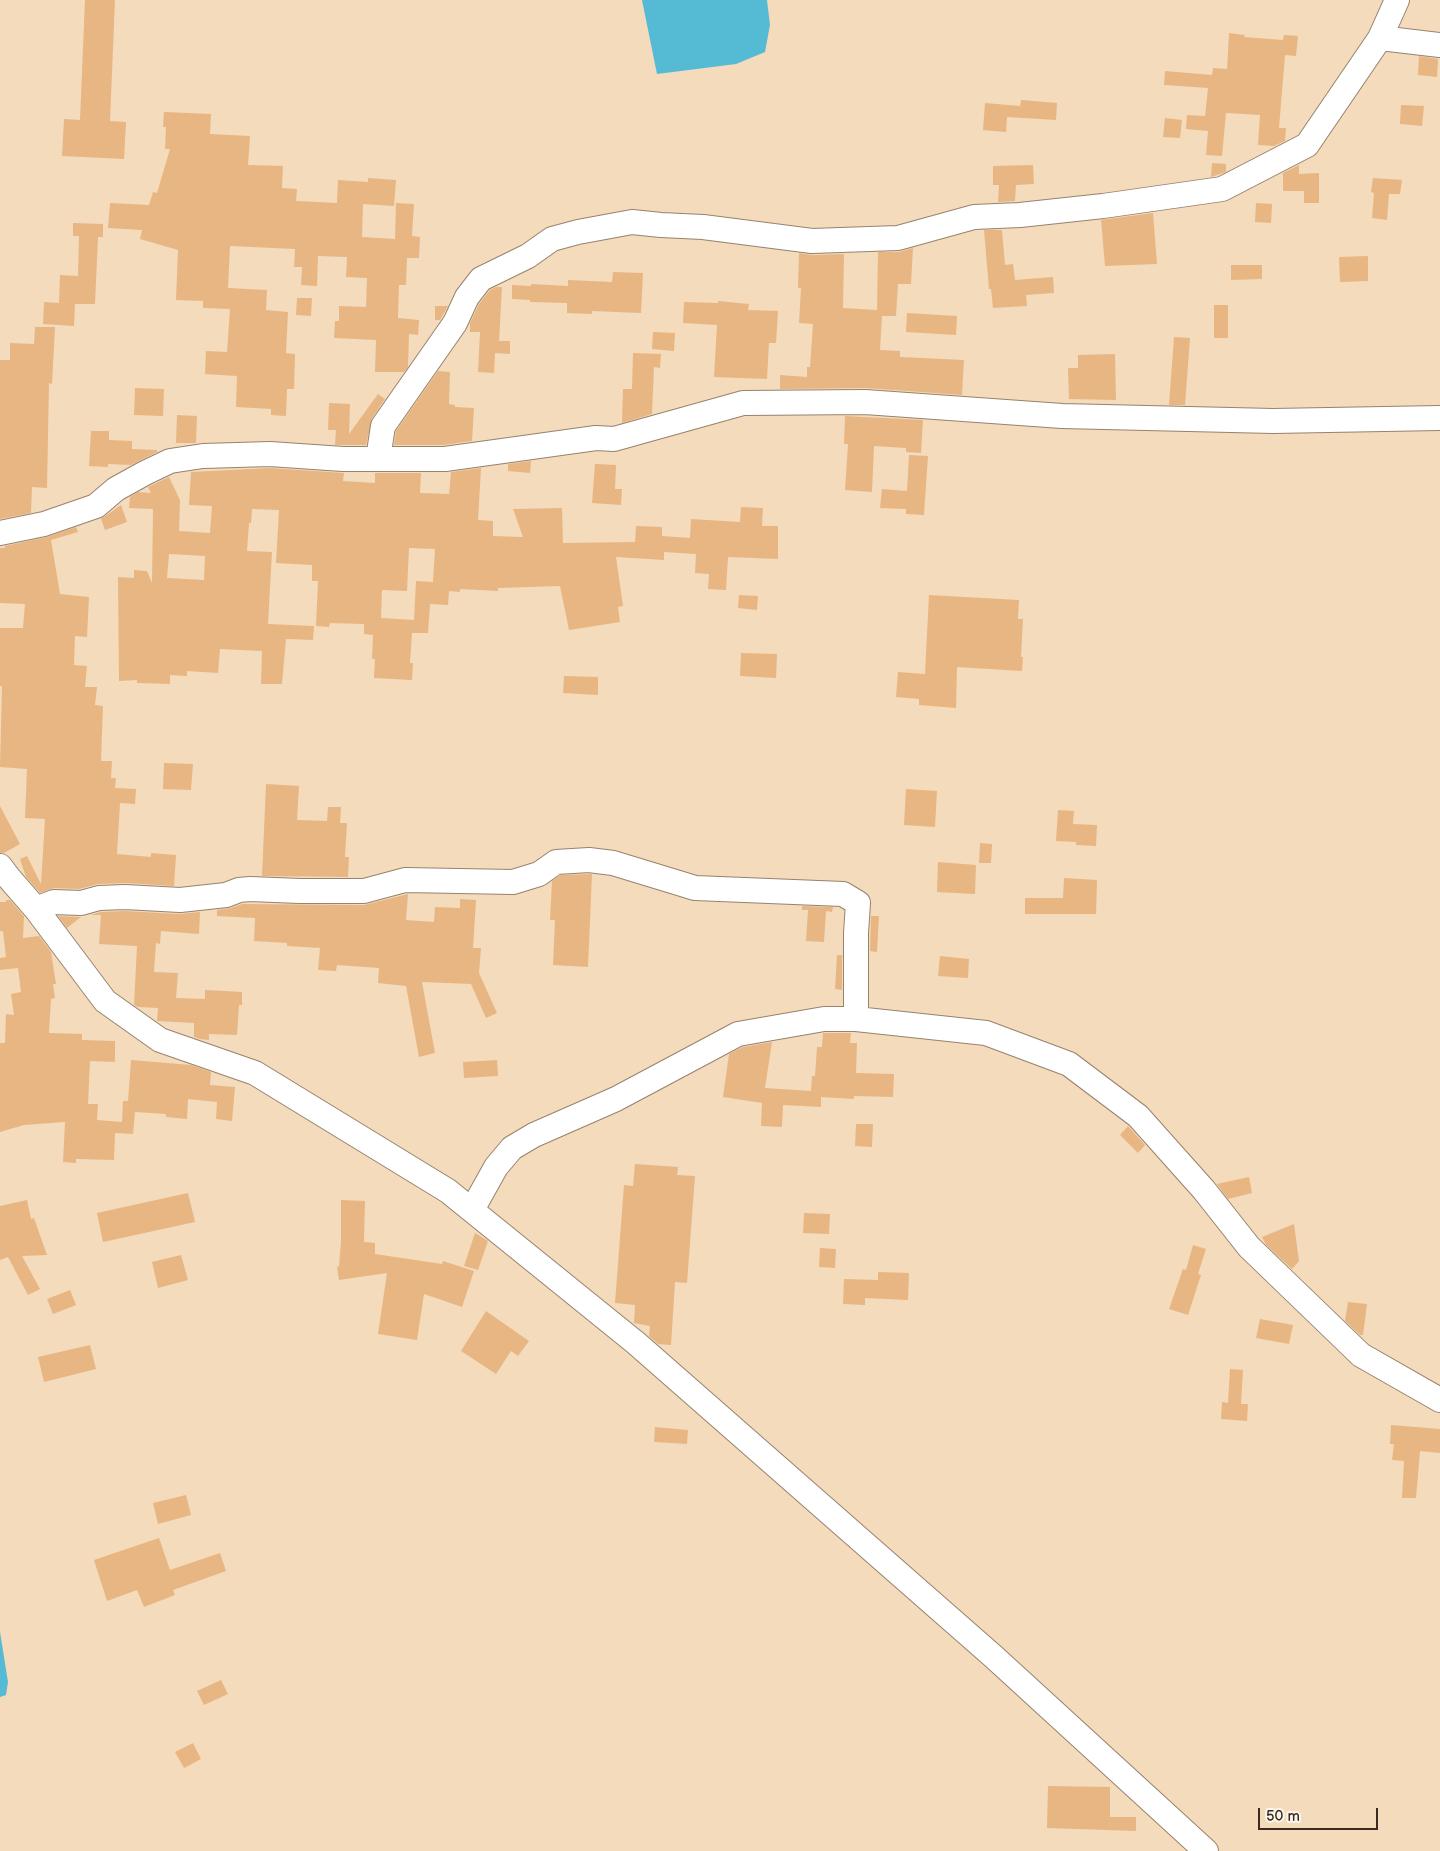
<!DOCTYPE html>
<html>
<head>
<meta charset="utf-8">
<style>
  body { margin:0 }
  #map { position:relative; width:1440px; height:1851px; overflow:hidden; background:#f3dbbc; font-family:"Balsamiq Sans",sans-serif }
  canvas { display:block }
  .scale { position:absolute; left:1258px; top:1808px; width:120px; height:22px; box-sizing:border-box; border:2px solid #3b2a1e; border-top:0; padding-left:6px; font-size:15px; line-height:18px; white-space:nowrap; color:#3b2a1e; -webkit-text-stroke:4px #fbf7ec; paint-order:stroke }
</style>
</head>
<body>
<div id="map">
<canvas width="1440" height="1851"></canvas>
<div class="scale">50 m</div>
</div>
<script>
const ctx = document.querySelector('canvas').getContext('2d');
ctx.lineJoin = 'round';
function paint(path, color) {
  ctx.fillStyle = color;
  ctx.fill(path, 'evenodd');
}
function shape(rows) {
  const path = new Path2D();
  for (const r of rows) {
    path.moveTo(r[0], r[1]);
    for (let i = 2; i < r.length; i += 2) path.lineTo(r[i], r[i + 1]);
  }
  return path;
}
function stroke(path, color, width, dash) {
  ctx.strokeStyle = color;
  ctx.lineWidth = width;
  ctx.lineCap = dash ? 'butt' : 'round';
  ctx.setLineDash(dash || []);
  ctx.stroke(path);
}
const water = shape([
  [642,0,767,0,770,25,765,52,736,64,657,74],
  [0,1632,8,1682,6,1695,0,1697]
]);
const building = shape([
  [85,0,115,0,110,121,126,122,124,159,62,156,64,119,80,120],
  [1229,33,1245,35,1244,37,1283,40,1284,35,1298,36,1296,56,1285,55,1279,128,1286,128,1285,141,1274,146,1258,145,1260,115,1226,113,1222,156,1206,155,1208,131,1186,129,1187,115,1205,116,1208,88,1164,85,1165,71,1212,75,1213,68,1227,69],
  [1419,56,1438,59,1437,77,1418,75],
  [1021,100,1057,103,1056,120,1007,117,1006,132,983,130,985,103,1020,106],
  [1401,105,1424,106,1422,126,1400,124],
  [164,112,211,114,210,134,250,136,248,165,283,166,282,188,297,189,296,201,337,203,338,180,368,182,368,178,396,180,394,206,363,204,362,237,395,239,396,203,414,204,412,236,420,237,419,258,407,258,406,285,399,285,398,318,419,320,418,335,409,334,408,367,404,372,375,372,376,340,334,338,335,321,339,321,339,306,366,307,367,278,346,277,347,257,318,256,317,286,301,285,302,267,294,267,295,249,230,246,228,288,267,290,266,310,288,312,286,353,295,354,294,389,287,389,286,416,271,415,271,409,236,407,237,376,205,374,206,351,227,352,230,309,203,308,203,301,176,300,178,250,140,239,142,230,108,228,110,203,149,205,153,192,157,193,170,149,165,149,166,127,163,127],
  [1165,118,1182,120,1180,138,1163,137],
  [1212,163,1226,164,1226,172,1211,177],
  [1033,165,1034,184,1016,185,1015,201,998,202,999,185,993,185,993,166],
  [1299,165,1299,174,1319,173,1319,203,1304,203,1304,191,1283,191,1283,173],
  [1373,178,1402,180,1400,194,1389,194,1387,220,1372,218,1374,193,1371,192],
  [1256,203,1272,204,1271,223,1255,222],
  [1153,213,1157,264,1105,266,1101,220],
  [73,223,103,224,103,237,98,237,95,304,75,304,74,326,43,324,44,302,59,303,60,275,78,276,79,236,73,236],
  [984,230,1002,230,1005,265,1013,264,1015,280,1053,277,1054,293,1026,295,1027,306,993,308,991,289,989,289],
  [913,248,911,284,898,284,896,316,882,316,880,350,900,351,900,357,964,360,962,395,866,388,780,389,780,375,807,377,807,367,810,367,813,324,799,323,801,288,798,288,799,253,812,255,844,254,843,308,877,310,878,252,899,252],
  [1368,256,1368,281,1340,282,1339,257],
  [1231,265,1262,265,1262,279,1231,280],
  [613,272,643,273,641,313,592,311,592,314,567,313,567,303,530,302,530,300,512,299,512,285,531,286,531,284,568,286,568,280,612,282],
  [496,287,502,287,499,341,510,341,510,354,495,353,494,373,478,372,480,332,470,332,470,323,479,304,490,290],
  [297,298,312,298,311,316,296,315],
  [718,301,749,304,748,310,778,311,776,343,769,343,767,379,714,377,717,325,683,323,684,302,718,303],
  [1214,305,1228,305,1228,338,1214,338],
  [435,306,448,306,440,320,435,320],
  [907,313,957,316,956,335,906,332],
  [35,327,55,327,52,384,49,383,47,488,32,487,31,513,0,519,0,360,10,360,10,343,34,344],
  [653,332,675,333,674,351,652,349],
  [1174,337,1190,338,1185,405,1169,405],
  [633,353,661,354,660,368,654,367,652,414,622,423,623,389,632,389],
  [1115,354,1116,400,1069,399,1068,368,1078,368,1078,355],
  [438,371,450,372,449,404,455,405,455,407,474,408,472,441,444,445,394,445,396,431],
  [135,388,164,389,163,416,134,415],
  [378,394,385,399,372,418,366,445,335,445,336,430,328,430,329,403,350,404,349,434],
  [177,415,197,416,196,443,176,443],
  [845,416,923,420,921,453,906,452,906,448,874,446,872,492,845,490,848,444,844,444],
  [91,431,109,431,109,440,132,441,132,449,157,450,157,452,131,465,108,464,108,467,89,466],
  [909,455,928,456,924,515,906,514,906,509,880,508,882,489,907,491],
  [531,461,530,473,508,471,508,464],
  [595,464,616,465,615,489,622,489,621,505,592,503],
  [270,468,344,473,343,481,375,483,375,473,421,473,420,493,449,494,451,472,481,468,478,520,493,521,493,536,523,537,513,509,562,508,563,543,635,542,636,526,662,527,662,536,690,538,691,519,740,522,741,507,763,508,762,526,778,526,778,559,728,557,726,590,708,589,709,574,695,573,696,554,664,552,664,560,616,557,623,606,618,607,620,622,569,630,560,586,498,588,498,591,460,589,460,592,449,591,448,605,430,604,428,633,412,633,410,663,413,663,412,680,374,678,375,659,372,659,373,635,364,634,364,624,330,623,329,627,316,626,318,581,312,581,312,565,276,563,279,510,252,509,251,523,249,523,247,551,272,552,268,624,314,626,313,640,286,639,282,684,261,684,262,651,220,649,218,673,187,671,187,676,170,675,170,684,137,683,137,680,119,681,118,577,134,578,134,570,147,571,152,583,153,509,129,508,130,497,138,492,151,493,148,487,169,477,180,500,179,531,210,533,212,506,189,505,191,472],
  [409,548,435,549,433,582,416,581,414,620,381,618,382,590,407,591],
  [169,554,205,556,204,580,167,578],
  [121,505,127,522,105,530,101,519],
  [76,527,78,532,51,540,60,594,89,597,87,637,75,636,74,665,87,666,85,687,97,687,95,705,103,706,101,761,112,761,111,778,116,778,115,788,136,789,135,804,120,803,117,854,151,857,151,853,176,855,174,886,126,883,98,884,79,889,54,888,40,893,26,877,20,859,27,856,41,884,45,819,25,818,27,769,0,767,2,686,0,686,0,628,23,628,25,604,0,603,0,548,5,548,5,546,47,537],
  [739,595,758,596,757,610,738,608],
  [929,595,1019,600,1018,619,1023,619,1021,657,1023,657,1022,671,957,667,956,708,919,705,919,699,896,697,898,672,925,674],
  [741,653,777,654,776,678,740,676],
  [564,676,598,677,598,695,563,693],
  [164,763,193,764,191,790,163,789],
  [266,784,299,786,297,820,327,821,328,807,341,807,340,823,347,823,345,857,349,857,348,877,262,876],
  [906,789,937,791,935,827,904,825],
  [0,806,20,844,4,853,0,853],
  [1058,810,1074,811,1073,824,1097,825,1096,846,1076,845,1076,842,1056,841],
  [980,843,992,844,991,863,979,863],
  [938,862,976,865,975,894,937,892],
  [592,874,588,967,553,965,555,920,550,920,552,881,561,875],
  [1064,878,1097,880,1096,914,1025,914,1025,898,1063,898],
  [408,894,406,920,434,922,435,907,460,908,460,899,476,900,473,948,481,948,479,973,497,1013,486,1018,471,984,422,982,435,1053,419,1057,406,986,378,983,379,968,337,965,336,971,318,970,320,948,287,946,287,943,254,941,255,918,217,916,217,910,231,908,242,904,364,905],
  [6,900,10,900,24,916,23,938,39,936,51,952,56,984,53,984,55,998,51,999,49,1033,82,1034,82,1040,115,1041,115,1062,90,1061,88,1104,98,1104,97,1120,122,1122,123,1101,128,1101,131,1060,191,1065,211,1072,210,1085,235,1087,232,1121,216,1119,217,1102,188,1099,187,1119,166,1117,166,1114,135,1112,133,1134,115,1133,114,1160,76,1159,76,1163,63,1162,65,1122,24,1125,0,1132,0,1043,5,1043,6,1014,14,1015,11,994,21,992,18,968,0,970,0,958,6,957,3,931,0,931,0,902,6,902],
  [802,906,833,907,832,912,826,911,824,942,806,941,808,910,802,910],
  [125,911,179,914,200,912,199,934,161,931,160,944,156,943,154,972,178,973,176,998,205,999,205,990,242,992,242,1005,239,1005,237,1035,209,1034,209,1040,200,1039,194,1037,194,1023,157,1021,158,1008,138,1007,134,1005,137,946,99,944,101,915,90,915,101,912],
  [58,916,80,917,81,917,67,928],
  [871,916,879,916,877,952,870,951],
  [837,955,842,955,842,990,835,989],
  [940,956,969,959,968,978,938,976],
  [823,1033,851,1033,850,1043,857,1043,856,1073,894,1074,893,1097,854,1096,854,1099,821,1097,821,1107,783,1105,782,1127,761,1126,762,1103,723,1097,729,1054,743,1047,772,1042,765,1088,811,1091,812,1076,815,1076,817,1047,822,1047],
  [497,1060,498,1076,464,1078,463,1062],
  [856,1124,873,1124,872,1147,855,1146],
  [1128,1126,1145,1145,1138,1153,1120,1135],
  [635,1164,678,1167,677,1175,695,1176,687,1283,675,1282,671,1345,658,1344,649,1336,650,1326,634,1323,635,1305,615,1303,624,1185,633,1186],
  [1249,1177,1252,1193,1228,1199,1217,1184],
  [188,1193,195,1222,103,1242,97,1213],
  [27,1200,31,1219,34,1218,47,1255,22,1256,40,1289,28,1295,8,1257,0,1260,0,1206],
  [341,1200,365,1201,364,1242,375,1243,375,1254,442,1264,443,1261,474,1271,462,1307,424,1294,417,1340,378,1334,387,1273,339,1280,337,1267,339,1266,341,1242],
  [804,1213,830,1214,829,1234,803,1233],
  [1294,1224,1299,1261,1292,1269,1266,1245,1262,1237],
  [475,1233,488,1241,478,1270,464,1266],
  [1193,1245,1206,1249,1198,1274,1201,1275,1188,1315,1169,1309,1183,1269,1186,1270],
  [820,1248,836,1249,835,1268,819,1267],
  [181,1255,188,1280,158,1288,152,1262],
  [878,1272,909,1273,908,1300,865,1298,865,1305,843,1304,844,1279,878,1280],
  [70,1290,76,1305,53,1314,47,1299],
  [1348,1302,1367,1304,1363,1335,1360,1335,1345,1321],
  [486,1311,529,1341,518,1356,511,1351,496,1374,461,1351],
  [1260,1319,1293,1325,1289,1344,1256,1338],
  [90,1345,96,1369,44,1382,38,1357],
  [1230,1369,1243,1370,1241,1404,1248,1404,1247,1421,1221,1419,1222,1402,1228,1403],
  [1391,1425,1440,1429,1440,1453,1420,1451,1416,1498,1402,1498,1404,1461,1392,1460,1394,1444,1390,1444],
  [655,1427,688,1430,687,1444,654,1442],
  [186,1495,191,1515,158,1524,153,1503],
  [159,1538,170,1570,220,1553,226,1571,173,1590,175,1595,144,1607,137,1590,107,1601,94,1560],
  [221,1680,228,1694,204,1705,197,1691],
  [193,1743,201,1759,184,1768,175,1752],
  [1048,1786,1110,1787,1110,1817,1136,1817,1136,1831,1047,1828]
]);
const minor = shape([
  [1380,38,1440,45],
  [378,459,383,426,455,323,467,297,481,279,528,256,552,239,578,232,632,222,661,225,703,227,812,241,898,238,974,217,1020,215,1103,206,1222,189,1307,145,1380,38,1397,0],
  [0,533,44,524,96,506,116,489,145,473,170,461,203,456,270,454,343,459,445,459,596,438,614,439,743,403,865,402,1062,416,1273,421,1440,418],
  [0,866,9,878,36,909,105,1001,160,1040,255,1073,448,1191,636,1343,994,1657,1206,1851],
  [36,909,54,902,81,903,99,898,125,897,180,900,226,895,239,890,250,889,300,891,364,891,405,880,513,882,539,874,556,862,589,860,613,863,695,888,843,894,858,903,856,933,856,1019],
  [472,1210,496,1167,512,1148,534,1135,616,1099,738,1034,824,1019,856,1019,986,1033,1069,1064,1138,1116,1204,1190,1249,1247,1361,1355,1440,1400]
]);
paint(water, '#55bad4');
paint(building, '#e8b683');
stroke(minor, '#97826d', 26);
stroke(minor, '#fff', 24);
</script>
</body>
</html>
